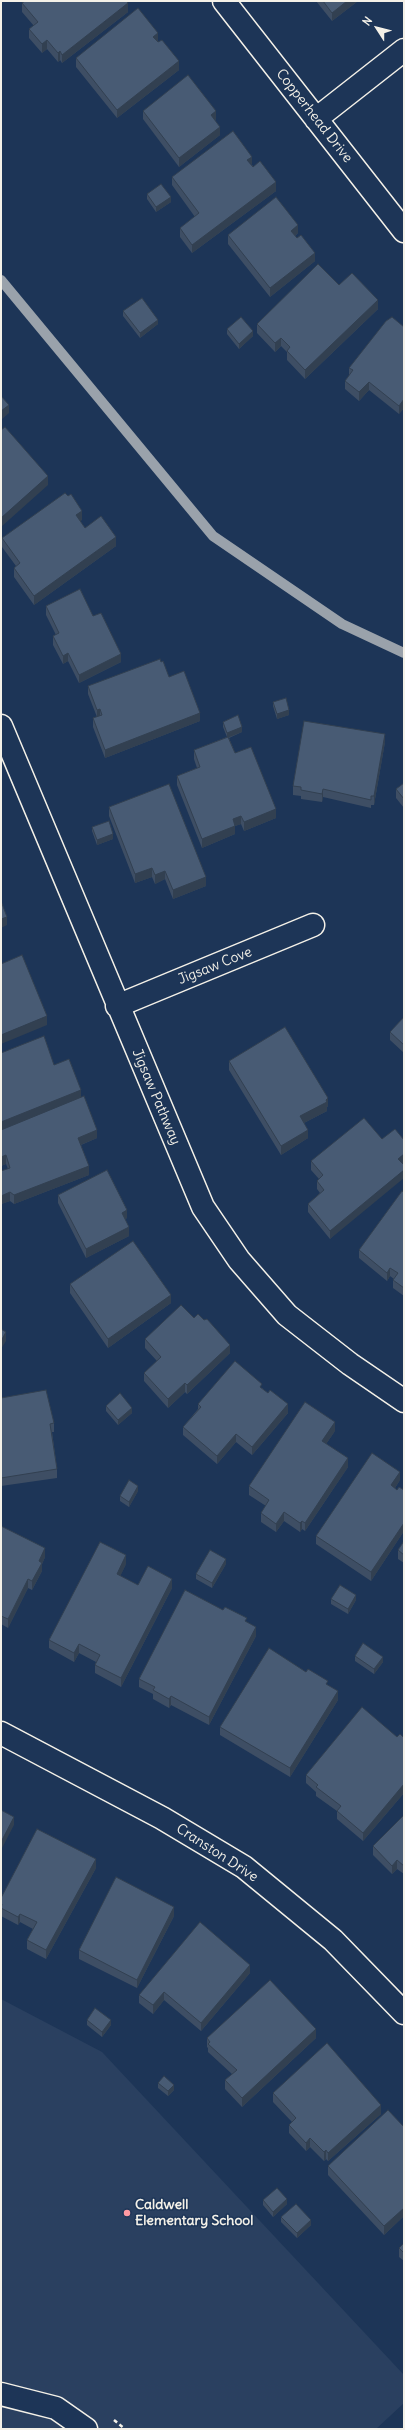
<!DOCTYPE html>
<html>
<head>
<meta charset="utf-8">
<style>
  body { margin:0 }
  #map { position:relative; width:405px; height:2430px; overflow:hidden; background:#1d3557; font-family:Delius,sans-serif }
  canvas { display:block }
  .frame { position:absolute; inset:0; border:2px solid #f4f1e8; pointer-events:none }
  .north { position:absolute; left:357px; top:8px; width:40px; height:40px; -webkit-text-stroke:3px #1d3557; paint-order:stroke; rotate:306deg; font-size:11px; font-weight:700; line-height:16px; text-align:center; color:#f4f1e8 }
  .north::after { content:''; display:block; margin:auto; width:14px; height:18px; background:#f4f1e8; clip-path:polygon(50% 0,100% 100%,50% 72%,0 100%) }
</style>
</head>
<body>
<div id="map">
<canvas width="405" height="2430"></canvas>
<div class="frame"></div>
<div class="north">N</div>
</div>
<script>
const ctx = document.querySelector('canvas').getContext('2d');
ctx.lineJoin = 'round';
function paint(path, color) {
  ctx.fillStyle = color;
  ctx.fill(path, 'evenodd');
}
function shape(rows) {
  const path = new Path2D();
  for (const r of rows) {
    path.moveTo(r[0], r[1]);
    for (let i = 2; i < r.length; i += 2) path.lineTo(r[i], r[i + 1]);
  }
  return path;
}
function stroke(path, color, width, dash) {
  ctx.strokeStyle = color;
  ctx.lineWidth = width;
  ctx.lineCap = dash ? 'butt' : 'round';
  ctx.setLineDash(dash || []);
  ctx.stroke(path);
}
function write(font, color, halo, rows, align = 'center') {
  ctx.font = font + ' Delius,sans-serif';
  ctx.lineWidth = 3;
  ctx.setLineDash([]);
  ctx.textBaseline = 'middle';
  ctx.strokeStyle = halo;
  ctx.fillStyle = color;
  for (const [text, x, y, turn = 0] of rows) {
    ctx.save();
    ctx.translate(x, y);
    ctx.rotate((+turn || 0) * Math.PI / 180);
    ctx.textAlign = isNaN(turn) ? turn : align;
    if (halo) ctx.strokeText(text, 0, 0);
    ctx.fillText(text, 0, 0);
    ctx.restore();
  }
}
const built = shape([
  [1,1999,102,2052,404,2375,404,2403,376,2429,1,2429]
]);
const stream = shape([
  [1,280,213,536,342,624,404,653]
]);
const path = shape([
  [114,2420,125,2429]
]);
const minor = shape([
  [224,1,404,231],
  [316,119,404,50],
  [1,726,203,1207,239,1260,287,1315,350,1364,404,1401],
  [117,1006,313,925],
  [1,1733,162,1818,244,1867,333,1940,404,2013],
  [1,2394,56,2408,86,2429]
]);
const wall = shape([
  [316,1,358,1,332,21],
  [22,3,128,12,62,63,60,60,58,62,47,49,42,53,29,38,29,29,34,26,22,12],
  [158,41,157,42,179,70,117,118,76,67,76,58],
  [143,111,216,119,215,120,220,135,179,167,143,119],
  [252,165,276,191,192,253,180,237,180,228,195,217,172,185,172,177],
  [147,194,171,202,156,212,147,199],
  [298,233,295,236,315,261,270,297,228,244,228,235],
  [339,285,378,309,305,379,287,360,287,352,281,346,275,352,257,333,257,324],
  [123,311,158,324,140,338,123,316],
  [404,327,404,408,399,414,369,390,359,401,345,389,345,381,349,376,349,368],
  [227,329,253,336,239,349,227,334],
  [82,520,80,521,85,528,116,546,34,605,14,577,14,568,16,566,2,547,2,538],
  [46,606,93,616,121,662,79,683,68,661,63,664,53,645,53,636,56,635,46,615],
  [161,662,169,677,200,721,105,758,93,727,93,718,97,717,88,694,88,686],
  [273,702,289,715,277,719,273,706],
  [223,722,242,732,229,738,235,753,276,818,244,831,241,824,235,826,235,834,202,848,177,785,177,776,197,768,194,759,194,750,227,737,223,727],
  [385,742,374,805,371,805,371,808,323,797,322,802,301,799,301,796,293,795,293,786],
  [404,783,404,808,396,798,396,789],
  [109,807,206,886,173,899,165,879,155,884,152,877,135,883,109,816],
  [92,827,113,839,97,845,92,831],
  [404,1017,404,1053,390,1040,390,1032],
  [1,1053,54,1065,81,1098,97,1138,81,1145,89,1175,14,1204,10,1201,1,1204,1,1171,8,1169,6,1164,1,1166],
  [229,1061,328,1106,327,1107,327,1111,304,1123,308,1138,281,1155,229,1070],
  [382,1139,404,1163,330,1239,308,1212,308,1204,320,1193,317,1189,317,1181,319,1179,311,1170,311,1161],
  [404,1192,404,1296,393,1288,393,1280,394,1279,390,1276,387,1281,359,1258,359,1250],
  [58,1195,127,1218,125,1219,129,1236,86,1258,58,1203],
  [70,1284,171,1303,108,1348,70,1293],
  [194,1318,230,1353,187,1394,185,1392,168,1408,144,1381,144,1373,157,1361,145,1348,145,1339],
  [262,1388,288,1413,252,1455,236,1442,217,1464,183,1435,183,1427,198,1409,198,1404],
  [1,1398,54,1423,54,1432,52,1432,57,1469,57,1478,1,1486],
  [106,1406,132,1413,118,1425,106,1411],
  [335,1431,326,1444,348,1467,305,1531,302,1529,300,1532,284,1521,276,1532,261,1522,261,1513,266,1506,249,1495,249,1486],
  [400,1480,395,1488,397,1490,404,1490,404,1531,371,1581,316,1544,316,1536],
  [138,1491,129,1507,120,1501,120,1496],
  [1,1526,45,1557,42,1564,42,1571,32,1590,28,1588,8,1628,1,1624],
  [404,1541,404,1563,398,1559,398,1550],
  [126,1564,120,1576,138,1585,172,1588,121,1687,95,1673,95,1665,96,1662,79,1653,74,1662,49,1648,49,1640],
  [226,1564,212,1588,196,1579,196,1574],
  [331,1599,356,1600,348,1614,331,1604],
  [247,1622,256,1636,209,1725,171,1705,169,1708,153,1699,153,1694,139,1687,139,1679],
  [355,1656,383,1662,374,1674,355,1661],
  [328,1685,338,1700,290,1777,220,1735,220,1727],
  [404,1738,404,1793,363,1841,337,1819,337,1811,316,1796,316,1792,306,1783,306,1775],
  [404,1815,404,1874,397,1869,392,1874,373,1855,373,1846],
  [96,1868,46,1959,27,1949,27,1940,33,1929,20,1922,18,1925,1,1916,1,1898],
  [174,1916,137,1988,79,1959,79,1950],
  [250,1973,201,2031,164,2000,153,2014,139,2003,139,1995],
  [87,2020,111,2025,102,2037,87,2025],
  [207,2038,316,2038,242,2107,225,2089,225,2080,232,2074,208,2052,208,2048,207,2047],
  [158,2083,174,2090,168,2096,158,2088],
  [273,2093,381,2114,328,2161,326,2159,324,2161,310,2147,306,2151,289,2133,289,2125,292,2122,273,2102],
  [404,2127,404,2216,384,2235,328,2175,328,2166],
  [263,2200,287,2204,273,2217,263,2205],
  [281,2217,311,2225,297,2238,281,2222],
  [404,2243,404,2261,399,2257,399,2248]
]);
const shadedWall = shape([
  [347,1,358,1,332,21,332,13],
  [128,3,128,12,62,63,62,55],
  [158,33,158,41,153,45,153,37],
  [47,40,47,49,42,53,42,44],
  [60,51,60,60,58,62,58,53],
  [179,61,179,70,117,118,117,110],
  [216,111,216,119,211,124,211,115],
  [220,127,220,135,179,167,179,158],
  [252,157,252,165,247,160],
  [276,182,276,191,192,253,192,245],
  [171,197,171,202,156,212,156,207],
  [298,225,298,233,291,239,291,231],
  [315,253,315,261,270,297,270,288],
  [378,300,378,309,305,379,305,370],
  [158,320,158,324,140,338,140,333],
  [253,331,253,336,239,349,239,344],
  [281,338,281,346,275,352,275,343],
  [369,382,369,390,359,401,359,392],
  [404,399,404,408,399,414,399,406],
  [9,405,9,413,1,420,1,411],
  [48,476,48,485,1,527,1,518],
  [82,511,82,520,76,524,76,515],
  [116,537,116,546,34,605,34,596],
  [68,653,68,661,63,664,63,656],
  [121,654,121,662,79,683,79,675],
  [100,709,100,717,97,718,97,710],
  [289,710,289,715,277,719,277,714],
  [200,713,200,721,105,758,105,750],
  [242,727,242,732,227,738,227,733],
  [385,734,385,742,374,805,374,796],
  [323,789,323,797,322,802,322,794],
  [276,809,276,818,244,831,244,822],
  [241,816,241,824,235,826,235,834,202,848,202,839,233,819],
  [113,834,113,839,97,845,97,840],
  [152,868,152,877,135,883,135,874],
  [165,871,165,879,155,884,155,875],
  [206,877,206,886,173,899,173,890],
  [7,917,7,925,1,928,1,919],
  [47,1016,47,1025,1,1044,1,1035],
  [81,1090,81,1099,1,1130,1,1122],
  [328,1098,328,1106,327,1107,327,1111,300,1125,300,1116],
  [97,1130,97,1138,78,1146,78,1138],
  [308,1130,308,1138,281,1155,281,1146],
  [404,1154,404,1163,398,1167,398,1159],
  [6,1155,6,1164,1,1166,1,1157],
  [89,1166,89,1175,14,1204,14,1195],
  [404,1170,404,1178,330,1239,330,1231],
  [10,1192,10,1201,1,1204,1,1196],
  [127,1210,127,1218,122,1221,122,1213],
  [129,1227,129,1236,86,1258,86,1249],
  [390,1268,390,1276,387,1281,387,1273],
  [171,1295,171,1303,108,1348,108,1339],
  [6,1332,6,1341,1,1349,1,1341],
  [230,1345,230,1353,187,1394,187,1385],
  [185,1383,185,1392,168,1408,168,1399],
  [288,1404,288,1413,252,1455,252,1447],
  [132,1408,132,1413,118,1425,118,1420],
  [335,1422,335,1431,322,1450,322,1441],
  [236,1434,236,1442,217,1464,217,1456],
  [348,1458,348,1467,305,1531,305,1523],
  [400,1472,400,1480,391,1494,391,1485],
  [138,1486,138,1491,129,1507,129,1502],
  [284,1512,284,1521,276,1532,276,1524],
  [302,1521,302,1529,300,1532,300,1523],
  [404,1523,404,1531,371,1581,371,1572],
  [45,1548,45,1557,42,1564,42,1571,32,1590,32,1581,39,1561],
  [126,1555,126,1564,117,1583,117,1574],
  [226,1559,226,1564,212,1588,212,1583],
  [28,1579,28,1588,8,1628,8,1619],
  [172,1579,172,1588,121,1687,121,1678],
  [356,1595,356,1600,348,1614,348,1609],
  [256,1627,256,1636,209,1725,209,1717],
  [79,1644,79,1653,74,1662,74,1653],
  [383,1657,383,1662,374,1674,374,1669],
  [338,1691,338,1700,290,1777,290,1768],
  [171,1696,171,1705,169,1708,169,1699],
  [404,1784,404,1793,363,1841,363,1833],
  [14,1817,14,1825,1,1850,1,1842],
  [96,1859,96,1868,46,1959,46,1950],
  [397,1860,397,1869,392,1874,392,1866],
  [174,1907,174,1916,137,1988,137,1980],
  [20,1914,20,1922,18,1925,18,1917],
  [250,1965,250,1973,201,2031,201,2023],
  [164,1992,164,2000,153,2014,153,2005],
  [111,2020,111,2025,102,2037,102,2032],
  [316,2029,316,2038,242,2107,242,2098],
  [174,2085,174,2090,168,2096,168,2091],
  [381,2105,381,2114,328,2161,328,2153],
  [310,2138,310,2147,306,2151,306,2143],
  [326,2150,326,2159,324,2161,324,2152],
  [287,2199,287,2204,273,2217,273,2212],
  [404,2208,404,2216,384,2235,384,2226],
  [311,2220,311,2225,297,2238,297,2233]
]);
const building = shape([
  [25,1,126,1,128,3,62,55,60,51,58,53,47,40,42,44,29,29,38,22,22,3,25,1],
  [323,1,347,1,332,13,323,1],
  [138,8,158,33,153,37,158,42,162,40,179,61,117,110,76,58,138,8],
  [188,75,216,111,211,115,220,127,179,158,143,111,188,75],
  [233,131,252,157,247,160,253,167,260,161,276,182,192,245,180,228,199,213,172,177,233,131],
  [161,184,171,197,156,207,147,194,161,184],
  [276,197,298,225,291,231,297,238,301,235,315,253,270,288,228,235,276,197],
  [318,264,339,285,352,273,378,300,305,370,287,351,290,347,281,338,275,343,257,324,318,264],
  [142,298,158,320,140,333,123,311,142,298],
  [241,317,253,331,239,344,227,329,241,317],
  [392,317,404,327,404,399,399,406,369,382,359,392,345,381,353,370,349,368,386,321,392,317],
  [1,396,9,405,1,411,1,396],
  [5,427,48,476,1,518,1,430,5,427],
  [65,493,68,496,71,494,82,511,76,515,85,528,101,516,116,537,34,596,14,568,20,563,2,538,65,493],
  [80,589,93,616,101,613,121,654,79,675,68,653,63,656,53,636,59,633,46,606,80,589],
  [160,659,161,662,163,661,169,677,184,671,200,713,105,750,93,718,102,715,100,709,97,710,88,686,160,659],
  [286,698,289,710,277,714,273,702,286,698],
  [238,715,242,727,227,733,223,722,238,715],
  [304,721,385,734,374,796,371,796,371,800,323,789,322,794,301,790,301,787,293,786,304,721],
  [228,737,235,753,251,747,276,809,244,822,241,816,233,819,235,826,202,839,177,776,200,767,194,750,228,737],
  [404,783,404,799,396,789,404,783],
  [169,784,206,877,173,890,165,871,155,875,152,868,135,874,109,807,169,784],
  [109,821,113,834,97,840,92,827,109,821],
  [1,901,7,917,1,919,1,901],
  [22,955,47,1016,1,1035,1,964,22,955],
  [404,1017,404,1045,390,1032,404,1017],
  [285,1027,328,1098,326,1100,327,1102,300,1116,308,1130,281,1146,229,1061,285,1027],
  [44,1036,54,1065,69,1059,81,1090,1,1122,1,1053,44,1036],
  [84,1096,97,1130,78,1138,89,1166,14,1195,10,1192,1,1196,1,1171,10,1168,6,1155,1,1157,1,1130,84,1096],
  [364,1118,382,1139,395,1129,404,1140,404,1154,398,1159,404,1165,404,1170,330,1231,308,1204,324,1190,317,1181,323,1175,311,1161,364,1118],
  [107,1170,127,1210,122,1213,129,1227,86,1249,58,1195,107,1170],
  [402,1191,404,1192,404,1288,393,1280,398,1273,390,1268,387,1273,359,1250,402,1191],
  [133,1241,171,1295,108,1339,70,1284,133,1241],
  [181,1305,194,1318,198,1314,204,1320,207,1319,230,1345,187,1385,185,1383,168,1399,144,1373,161,1357,145,1339,181,1305],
  [1,1329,6,1332,1,1341,1,1329],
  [235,1361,262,1384,260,1387,268,1393,270,1390,288,1404,252,1447,236,1434,217,1456,183,1427,201,1407,198,1404,235,1361],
  [46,1390,54,1423,50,1424,57,1469,1,1478,1,1398,46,1390],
  [120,1393,132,1408,118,1420,106,1406,120,1393],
  [305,1402,335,1422,322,1441,348,1458,305,1523,302,1521,300,1523,284,1512,276,1524,261,1513,269,1500,249,1486,305,1402],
  [372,1453,400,1472,391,1485,397,1490,399,1487,404,1490,404,1523,371,1572,316,1536,372,1453],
  [129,1480,138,1486,129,1502,120,1496,129,1480],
  [1,1526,45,1548,39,1561,42,1563,32,1581,28,1579,8,1619,1,1616,1,1526],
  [404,1541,404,1555,398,1550,404,1541],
  [100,1542,126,1555,117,1574,138,1585,148,1566,172,1579,121,1678,95,1665,100,1655,79,1644,74,1653,49,1640,100,1542],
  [210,1550,226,1559,212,1583,196,1574,210,1550],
  [340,1585,356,1595,348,1609,331,1599,340,1585],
  [185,1590,223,1610,225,1607,247,1618,245,1621,256,1627,209,1717,171,1696,169,1699,153,1690,155,1687,139,1679,185,1590],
  [363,1643,383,1657,374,1669,355,1656,363,1643],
  [269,1648,306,1672,308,1669,328,1681,326,1684,338,1691,290,1768,220,1727,269,1648],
  [362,1707,397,1737,400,1734,404,1738,404,1784,363,1833,337,1811,341,1806,316,1787,318,1785,306,1775,362,1707],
  [1,1810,14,1817,1,1842,1,1810],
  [404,1815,404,1866,397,1860,392,1866,373,1846,404,1815],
  [37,1829,96,1859,46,1950,27,1940,37,1922,20,1914,18,1917,1,1908,2,1904,1,1904,1,1898,37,1829],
  [116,1877,174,1907,137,1980,79,1950,116,1877],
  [200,1922,250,1965,201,2023,164,1992,153,2005,139,1995,200,1922],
  [270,1980,316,2029,242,2098,225,2080,237,2070,208,2044,210,2042,207,2038,270,1980],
  [95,2008,111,2020,102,2032,87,2020,95,2008],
  [327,2043,381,2105,328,2153,326,2150,324,2152,310,2138,306,2143,289,2125,296,2118,273,2093,327,2043],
  [164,2076,174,2085,168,2091,158,2083,164,2076],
  [388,2110,404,2127,404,2208,384,2226,328,2166,388,2110],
  [277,2188,287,2199,273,2212,263,2200,277,2188],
  [296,2204,311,2220,297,2233,281,2217,296,2204],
  [404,2243,404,2253,399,2248,404,2243]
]);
const markers = [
  [127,2213,4,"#ff9aa2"]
];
const streetNames = [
  ["Copperhead Drive",314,116,52],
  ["Jigsaw Cove",215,966,-22],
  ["Jigsaw Pathway",156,1097,67],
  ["Cranston Drive",217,1853,33]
];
const poiNames = [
  ["Caldwell",135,2205],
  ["Elementary School",135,2221]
];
paint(built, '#2a4060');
stroke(stream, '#9aa2ab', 10);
stroke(minor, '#f4f1e8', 25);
stroke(path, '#f4f1e8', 2.5, [4, 3]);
stroke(minor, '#1d3557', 22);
paint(wall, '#3e4e64');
paint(shadedWall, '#324051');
paint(building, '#485b74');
stroke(building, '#324051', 1);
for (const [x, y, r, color] of markers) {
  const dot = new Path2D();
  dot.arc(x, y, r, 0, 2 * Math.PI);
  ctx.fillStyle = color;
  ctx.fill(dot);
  stroke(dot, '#1d3557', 1.5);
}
write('14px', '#f4f1e8', '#1d3557', streetNames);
write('bold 14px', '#f4f1e8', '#1d3557', poiNames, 'left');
</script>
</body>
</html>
